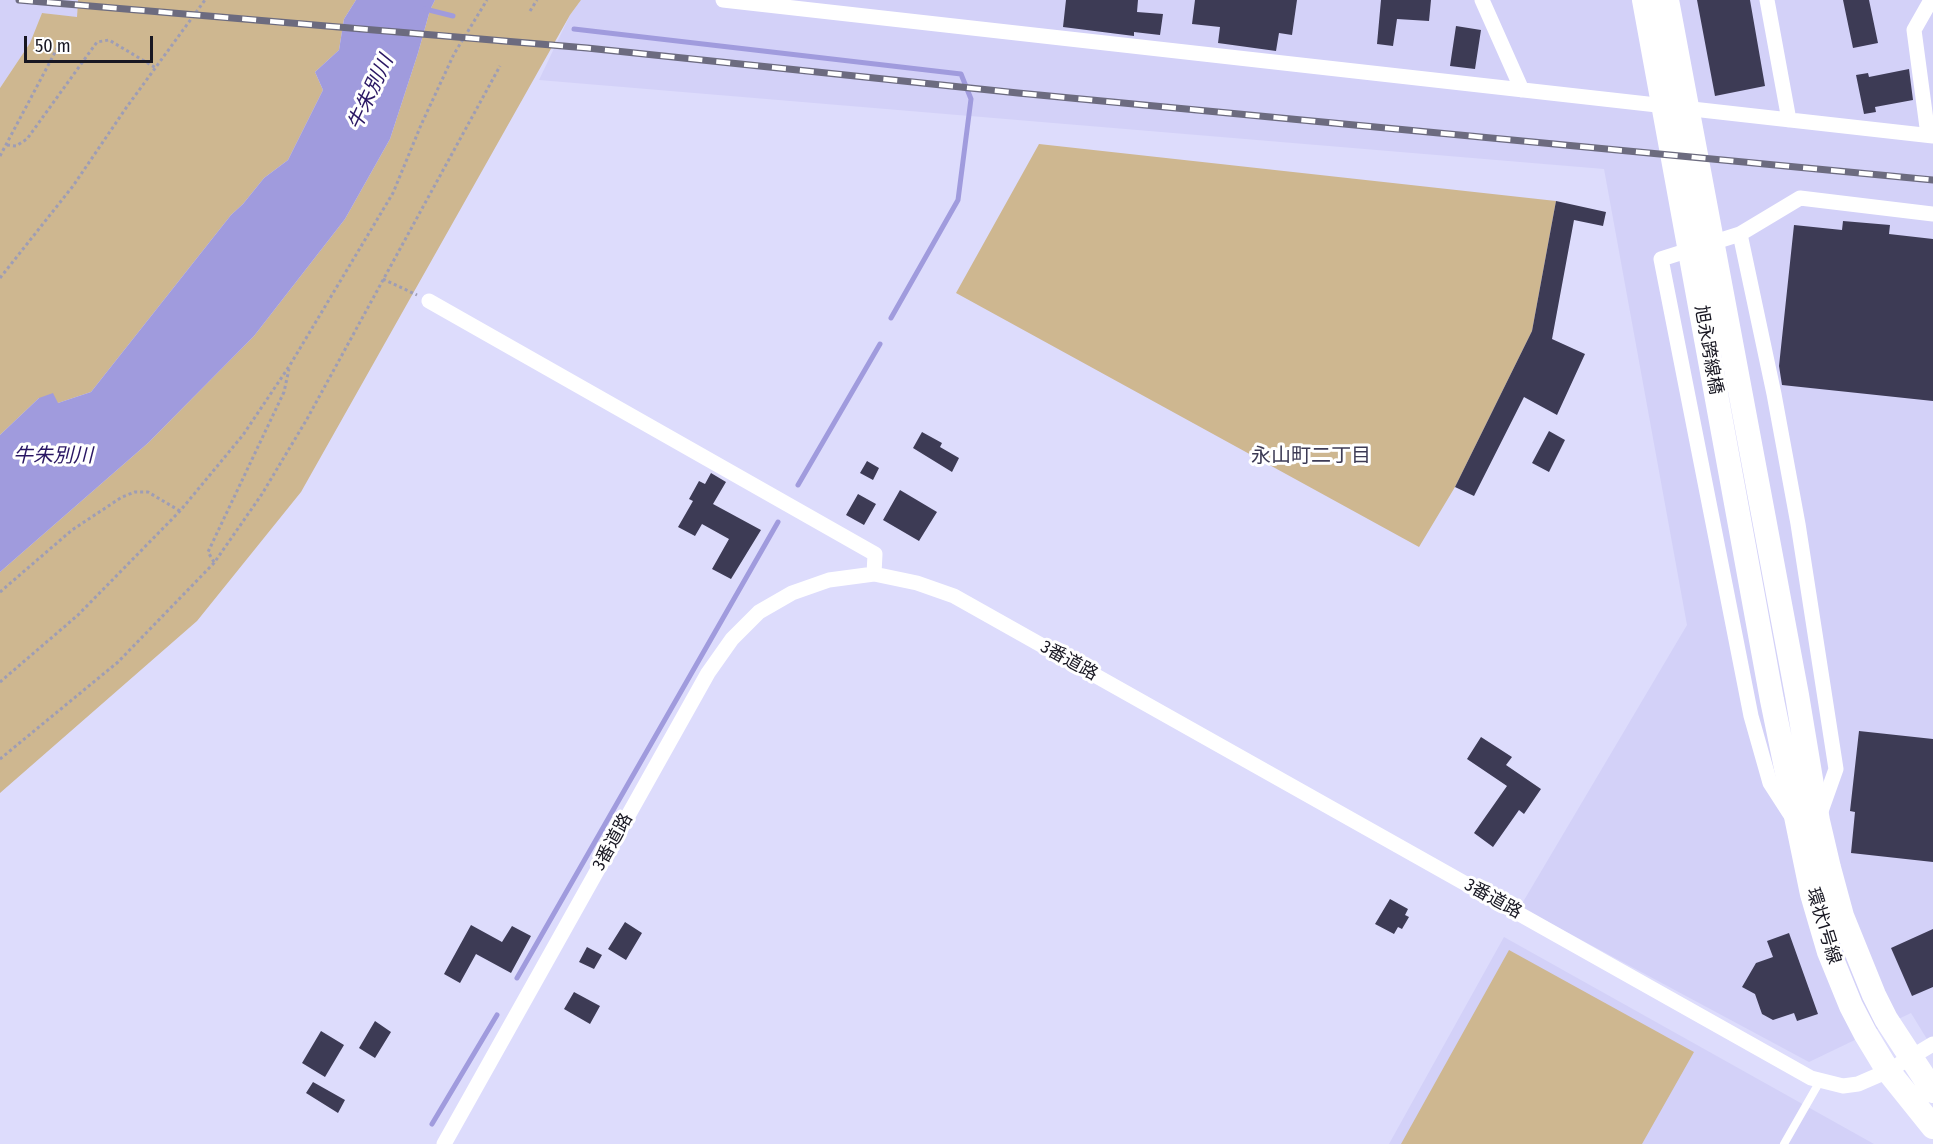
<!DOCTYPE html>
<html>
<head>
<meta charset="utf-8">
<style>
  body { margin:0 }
  #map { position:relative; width:1933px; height:1144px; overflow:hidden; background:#dddcfc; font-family:"Fira Sans Condensed",sans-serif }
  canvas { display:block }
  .scale { position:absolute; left:24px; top:36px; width:129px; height:27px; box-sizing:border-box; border:3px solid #181722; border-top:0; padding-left:8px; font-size:18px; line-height:21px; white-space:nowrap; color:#181722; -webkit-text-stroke:4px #fff; paint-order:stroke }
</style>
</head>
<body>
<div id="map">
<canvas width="1933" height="1144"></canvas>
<div class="scale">50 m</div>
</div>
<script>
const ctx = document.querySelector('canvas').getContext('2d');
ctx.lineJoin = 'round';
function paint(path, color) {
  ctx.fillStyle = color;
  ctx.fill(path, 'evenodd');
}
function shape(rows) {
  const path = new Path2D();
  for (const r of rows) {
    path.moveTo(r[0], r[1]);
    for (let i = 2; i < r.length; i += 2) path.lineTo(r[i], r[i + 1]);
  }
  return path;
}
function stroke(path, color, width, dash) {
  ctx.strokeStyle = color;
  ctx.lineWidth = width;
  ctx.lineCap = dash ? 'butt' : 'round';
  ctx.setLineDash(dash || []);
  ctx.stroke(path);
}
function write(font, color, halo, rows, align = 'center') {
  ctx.font = font + ' "Fira Sans Condensed","Noto Sans JP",sans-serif';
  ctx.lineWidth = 6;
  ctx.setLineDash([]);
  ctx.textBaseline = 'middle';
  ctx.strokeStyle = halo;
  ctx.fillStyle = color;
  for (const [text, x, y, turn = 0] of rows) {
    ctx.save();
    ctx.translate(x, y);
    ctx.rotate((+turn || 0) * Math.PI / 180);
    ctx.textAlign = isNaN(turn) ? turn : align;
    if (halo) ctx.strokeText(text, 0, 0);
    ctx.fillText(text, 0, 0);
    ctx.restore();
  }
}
const built = shape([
  [0,0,78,0,77,18,42,13,30,43,0,88],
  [581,0,1933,0,1933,1049,1911,1013,1809,1062,1520,907,1687,625,1604,169,539,80,570,15],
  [1504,937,1874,1144,1389,1144]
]);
const green = shape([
  [78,0,356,0,344,19,339,50,315,72,323,90,288,160,264,178,243,204,231,215,91,392,58,403,39,398,0,435,0,88,30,43,42,13,77,17],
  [435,0,581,0,570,15,301,492,197,621,0,793,0,572,148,443,254,336,345,219,390,139,418,53,430,10],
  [1039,144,1556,201,1532,331,1455,487,1419,547,956,293],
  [1509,950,1694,1052,1642,1144,1401,1144]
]);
const water = shape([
  [356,0,435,0,430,10,418,53,390,139,345,219,254,336,148,443,0,572,0,435,39,398,53,393,58,403,91,392,231,215,243,204,264,178,288,160,323,90,315,72,339,50,344,19]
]);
const stream = shape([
  [425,9,453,16],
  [574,29,961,74,971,99,958,200,891,318],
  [798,485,880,344],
  [517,978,778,522],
  [432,1124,497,1015]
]);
const building = shape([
  [1066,0,1138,0,1137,12,1163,14,1160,35,1134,32,1134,36,1063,27],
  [1195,0,1297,0,1292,35,1279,33,1276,51,1218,43,1220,27,1192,24],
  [1381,0,1431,0,1429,21,1397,19,1393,46,1377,44],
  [1697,0,1750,0,1765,86,1715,96],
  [1843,0,1869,0,1878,43,1853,48],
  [1456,26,1481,30,1475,69,1450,66],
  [1909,69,1913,100,1875,107,1876,112,1864,114,1856,75,1868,73,1869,77],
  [1556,201,1606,212,1603,226,1574,220,1552,339,1585,354,1557,415,1524,397,1474,496,1455,487,1532,331],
  [1843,221,1890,225,1889,234,1933,239,1933,401,1782,385,1779,366,1794,225,1842,230],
  [1549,431,1565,440,1549,472,1532,463],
  [922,432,942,443,940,447,959,458,952,472,913,448],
  [867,461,879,468,873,480,860,473],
  [711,473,726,482,713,504,761,530,731,579,712,569,729,539,702,524,695,536,678,527,693,501,689,499,699,481,705,484],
  [900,490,937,512,919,541,883,520],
  [858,494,876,504,864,525,846,515],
  [1859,731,1933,739,1933,862,1851,853,1855,812,1850,811],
  [1481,737,1512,757,1506,765,1541,789,1524,814,1519,810,1493,847,1474,833,1507,786,1467,759],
  [1390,899,1408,909,1405,915,1409,917,1402,929,1398,927,1394,934,1375,924],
  [625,922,642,933,626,960,608,949],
  [471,925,502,942,512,926,531,936,511,973,476,954,460,983,444,974],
  [1933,929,1933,987,1912,996,1891,948],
  [1789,933,1818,1014,1797,1021,1794,1013,1773,1020,1762,1014,1755,994,1742,987,1756,963,1773,957,1767,941],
  [587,947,602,955,594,969,579,962],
  [574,992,600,1006,590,1024,564,1009],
  [375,1021,391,1032,375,1058,359,1048],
  [321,1031,344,1045,325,1077,302,1063],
  [313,1082,345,1100,338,1113,306,1093]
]);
const path = shape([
  [530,11,537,0],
  [7,145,16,146,27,139,97,42,109,40,156,68],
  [0,156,61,41],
  [0,278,73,186,126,108,205,0],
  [383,279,417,295],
  [214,562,208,552,284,392,289,369],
  [0,592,72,530,122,497,135,492,148,492,180,511],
  [0,682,78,615,180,511,243,435,290,365,393,193,421,125,454,54,487,0],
  [0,759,118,662,214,563,262,494,307,419,500,66]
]);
const service = shape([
  [1784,1144,1820,1081]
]);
const minor = shape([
  [723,0,1933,136],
  [1482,0,1522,90],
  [1767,0,1789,120],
  [1928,135,1914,30,1931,0],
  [1740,234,1774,394,1798,524,1836,769,1820,814],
  [429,301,875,554,874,574],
  [1790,814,1770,783,1751,716,1661,259,1740,234,1800,198,1933,214],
  [444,1144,708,673,732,639,759,612,792,593,829,580,874,574,917,583,954,596,1811,1078,1843,1086,1858,1084,1888,1071,1933,1044]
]);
const primary = shape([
  [1644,0,1772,700,1812,894,1829,952,1851,1006,1865,1033,1888,1071,1933,1127],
  [1667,0,1797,695,1818,821,1829,868,1842,916,1874,995,1886,1019,1933,1091]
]);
const rail = shape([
  [19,0,587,48,1018,93,1933,180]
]);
const streetNames = [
  ["旭永跨線橋",1708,350,80],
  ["3番道路",1069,661,29],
  ["3番道路",613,842,-61],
  ["3番道路",1493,899,29],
  ["環状1号線",1823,926,73]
];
const waterNames = [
  ["牛朱別川",371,93,-65],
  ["牛朱別川",53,456]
];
const neighbourhoodNames = [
  ["永山町二丁目",1311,456]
];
paint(built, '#d3d1f8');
paint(green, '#ceb790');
paint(water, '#a09bdd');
stroke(stream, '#a09bdd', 5);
paint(building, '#3d3b55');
stroke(path, '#9e9db6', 3, [3, 3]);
stroke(service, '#fff', 8);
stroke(minor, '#fff', 15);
stroke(primary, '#fff', 24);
stroke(rail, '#6c6b7f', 7);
stroke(rail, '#fff', 4.5, [14]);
write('18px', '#181722', '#fff', streetNames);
write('italic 20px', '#291663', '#fff', waterNames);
write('20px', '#3d3b55', '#fff', neighbourhoodNames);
</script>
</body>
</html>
